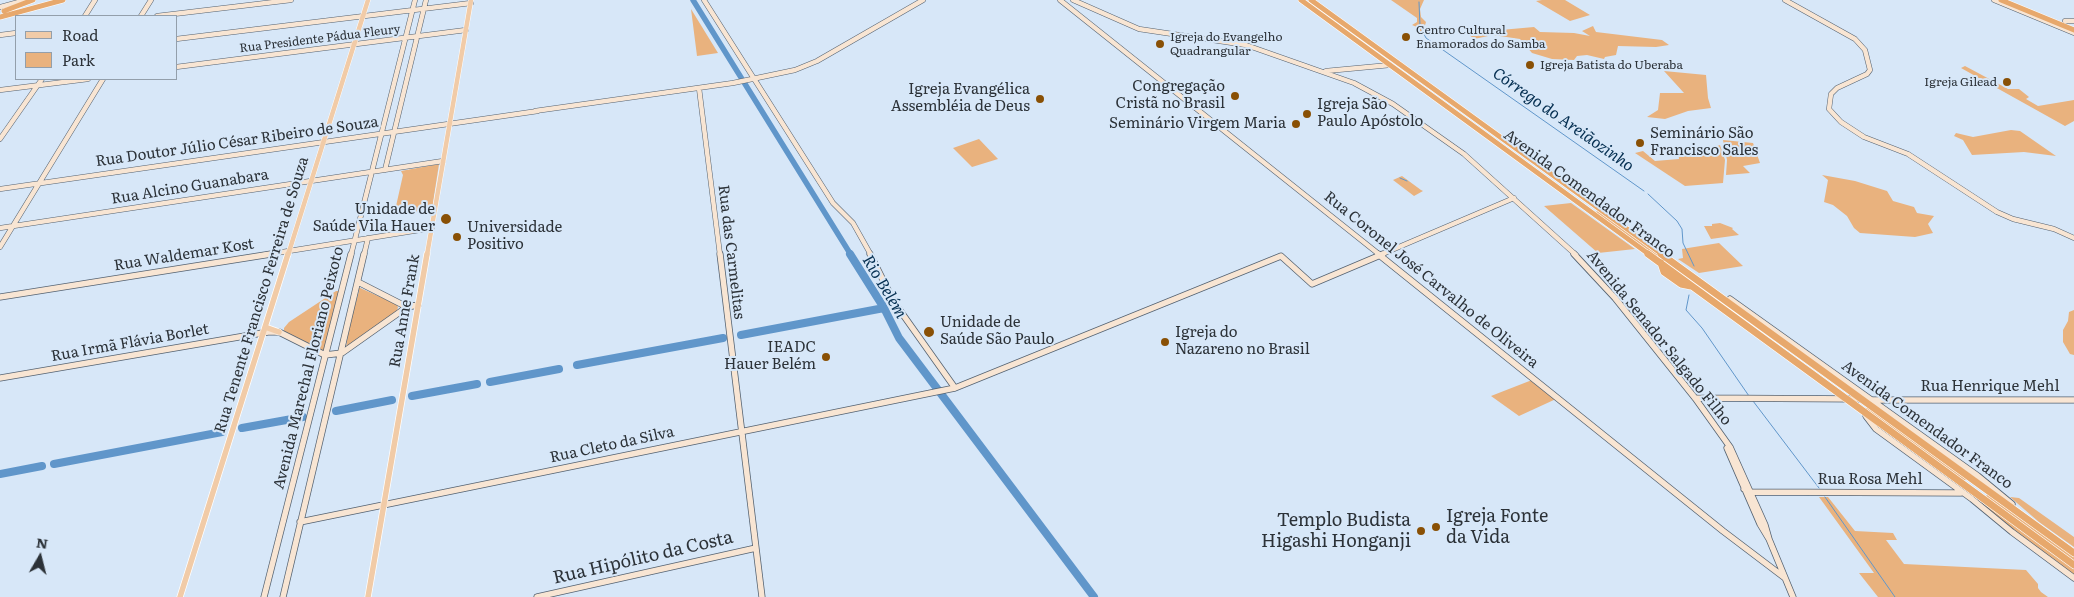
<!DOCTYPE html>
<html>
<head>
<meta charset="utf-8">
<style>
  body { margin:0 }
  #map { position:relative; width:2074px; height:597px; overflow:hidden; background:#d7e7f8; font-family:Literata,serif }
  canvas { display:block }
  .legend { position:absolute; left:15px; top:15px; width:162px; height:65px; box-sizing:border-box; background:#d7e7f8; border:1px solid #939fab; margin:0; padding:6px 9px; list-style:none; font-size:15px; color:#2c3238 }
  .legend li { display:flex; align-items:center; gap:10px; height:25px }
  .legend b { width:25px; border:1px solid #939fab }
  .north { position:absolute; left:15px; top:532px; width:50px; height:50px; -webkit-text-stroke:4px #d7e7f8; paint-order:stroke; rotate:8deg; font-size:14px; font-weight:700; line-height:20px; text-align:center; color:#2c3238 }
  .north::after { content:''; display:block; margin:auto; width:18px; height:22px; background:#2c3238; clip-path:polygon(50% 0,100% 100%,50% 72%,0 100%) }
</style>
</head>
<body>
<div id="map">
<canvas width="2074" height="597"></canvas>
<ul class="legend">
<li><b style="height:6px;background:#f1cba7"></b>Road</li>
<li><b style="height:14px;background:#e9b27e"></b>Park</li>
</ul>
<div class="north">N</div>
</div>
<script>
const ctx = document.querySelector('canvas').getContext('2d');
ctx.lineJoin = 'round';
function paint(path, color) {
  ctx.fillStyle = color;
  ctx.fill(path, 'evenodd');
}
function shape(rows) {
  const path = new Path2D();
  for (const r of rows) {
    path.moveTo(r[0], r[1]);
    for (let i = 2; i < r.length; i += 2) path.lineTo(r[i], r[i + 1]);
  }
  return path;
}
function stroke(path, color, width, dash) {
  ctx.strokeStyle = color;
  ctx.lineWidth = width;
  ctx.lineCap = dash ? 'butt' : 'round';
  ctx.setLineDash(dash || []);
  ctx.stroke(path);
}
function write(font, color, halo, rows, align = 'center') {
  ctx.font = font + ' Literata,serif';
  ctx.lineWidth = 4;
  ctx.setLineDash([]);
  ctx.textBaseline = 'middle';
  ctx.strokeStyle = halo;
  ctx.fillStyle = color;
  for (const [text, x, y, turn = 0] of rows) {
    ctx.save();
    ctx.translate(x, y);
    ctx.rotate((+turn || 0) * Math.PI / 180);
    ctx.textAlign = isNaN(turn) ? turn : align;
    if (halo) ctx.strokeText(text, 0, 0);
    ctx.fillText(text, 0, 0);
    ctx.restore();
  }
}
const green = shape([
  [1391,0,1424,0,1420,9,1421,17,1426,22,1423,32,1425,35,1422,35,1419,28,1412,25,1417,22,1417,18],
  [1542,0,1565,0,1590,15,1570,21,1536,1],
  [691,9,718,53,697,56],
  [1593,26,1596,32,1662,40,1669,45,1656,47,1618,46,1616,55,1605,57,1604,59,1587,55,1577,56,1574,60,1552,59,1532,53,1520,39,1493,35,1474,39,1467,33,1534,27,1540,32,1574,33,1590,36,1582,31],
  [1965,66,2008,89,2019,89,2029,97,2026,99,2038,106,2074,100,2074,121,2065,126,1961,68],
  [1664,71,1706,75,1708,98,1711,108,1688,111,1665,119,1647,117,1658,110,1660,93,1684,93],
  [2011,130,2020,131,2056,156,2024,152,1972,155,1963,140,1954,136,1956,133,1973,137],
  [979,139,998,159,972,167,953,148],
  [1723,140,1753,143,1760,163,1743,166,1750,173,1726,175,1727,160],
  [1720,145,1725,160,1723,183,1685,186,1635,153,1643,151,1655,161,1679,159,1678,150,1681,149,1690,156],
  [439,164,432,209,394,215,403,175,401,171],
  [1822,175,1855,181,1887,191,1893,201,1914,207,1917,213,1934,216,1928,224,1933,233,1915,237,1860,233,1854,228,1847,216,1833,205,1824,202,1828,180],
  [1402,176,1421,190,1423,191,1414,196,1393,180],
  [1571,203,1635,249,1598,253,1544,206],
  [1599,211,1713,295,1708,295,1594,212],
  [1720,223,1733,228,1732,229,1739,235,1711,239,1704,226,1712,226,1712,224],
  [1719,243,1743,266,1699,273,1678,259,1683,258,1682,249],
  [358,287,396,304,398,307,397,311,346,348,349,326,359,291],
  [336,291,340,291,324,351,284,332,284,328,289,322],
  [2074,310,2074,355,2070,354,2063,342,2063,330,2068,321,2069,312],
  [1532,380,1556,399,1519,416,1491,396],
  [1864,408,1870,408,1968,479,1962,481],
  [1989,494,2074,556,2074,562,1984,497],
  [1819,497,1828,497,1855,531,1893,533,1897,540,1886,540,1904,564,2026,570,2038,584,2038,588,2041,592,2048,597,1878,597,1859,573,1874,573],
  [2010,497,2019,498,2074,537,2074,547,2039,522],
  [1979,498,2074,568,2074,578,1975,499]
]);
const stream = shape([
  [1419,2,1420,26,1426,38,1644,191],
  [1400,178,1407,181],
  [1648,194,1677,221,1682,229,1683,243,1694,266],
  [1689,295,1686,310,1702,328,1749,396],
  [1753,401,1819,488],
  [1825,497,1895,597]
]);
const riverFar1 = shape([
  [693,0,851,255]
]);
const river = shape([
  [850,254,884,308,899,338,1094,597],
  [741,335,884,308],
  [577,365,723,338],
  [490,382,559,369],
  [412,396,477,384],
  [336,411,392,400],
  [242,428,303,417],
  [54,464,222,432],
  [0,474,42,466]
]);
const secondaryFar1 = shape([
  [704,0,833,203,853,223,871,255],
  [1060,0,1380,255],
  [1073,0,1139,29,1246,45,1354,83,1393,104,1464,154,1576,255],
  [1785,0,1855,39,1865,50,1870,70,1867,74,1837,88,1831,94,1829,109,1841,122,1864,137,1908,154,1997,212,2013,219,2054,229,2074,238],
  [1994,0,2074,33],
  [0,7,26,0],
  [85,16,95,0],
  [141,16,151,0],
  [157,16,291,0],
  [2065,21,2074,21],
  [0,35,16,33],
  [176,39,471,3],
  [176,67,466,30],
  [1326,71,1390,65],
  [699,88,720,255],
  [0,90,88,79],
  [535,111,733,83,795,70,817,61,923,0],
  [0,139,42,79],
  [385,170,426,0],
  [0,189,538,111],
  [0,228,443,161],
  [0,247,103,79],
  [264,255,432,228],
  [351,255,415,0],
  [364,255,368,238],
  [1380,255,1514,198]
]);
const secondary = shape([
  [720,254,762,597],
  [870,254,894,302,955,388],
  [1378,254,1723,531,1785,578],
  [1574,254,1615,298,1695,398,1730,447,1765,525,1769,539],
  [358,282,407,307],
  [0,297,271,254],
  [1730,299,1978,476,2012,504],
  [0,378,268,332,279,332,325,355,342,353,407,307,418,305],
  [1695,398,1862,399],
  [1873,400,2074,400],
  [1866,416,1876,429,1972,499,2012,532,2074,578],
  [1727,448,1760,524,1769,539,1793,597],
  [1744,489,1751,492,1961,493],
  [300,522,955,388,1281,256,1312,284,1383,254],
  [264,597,351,254],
  [283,597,364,254],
  [537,597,756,548]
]);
const primaryFar1 = shape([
  [288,255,368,0],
  [427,255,471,0]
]);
const primary = shape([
  [265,327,279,332],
  [180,597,288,254],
  [368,597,427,254]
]);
const highwayFar1 = shape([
  [1301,0,1650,255],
  [1311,0,1663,255],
  [2001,0,2074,30],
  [4,11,33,0],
  [0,17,63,0]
]);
const highway = shape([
  [1648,254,2074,565],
  [1661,254,2074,553],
  [1661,263,1664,272,1681,284,1691,286]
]);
const markers = [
  [1406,37,5,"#895005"],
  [1160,44,5,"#895005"],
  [1530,65,5,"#895005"],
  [2007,82,5,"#895005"],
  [1235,96,5,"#895005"],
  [1040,99,5,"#895005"],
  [1307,114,5,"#895005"],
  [1296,124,5,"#895005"],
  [1640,143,5,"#895005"],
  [446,219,6,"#895005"],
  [457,237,5,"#895005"],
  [929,332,6,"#895005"],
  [1165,342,5,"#895005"],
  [826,357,5,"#895005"],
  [1436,527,5,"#895005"],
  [1421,531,5,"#895005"]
];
const farPoinames = [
  ["Centro Cultural",1416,30],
  ["Enamorados do Samba",1416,44],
  ["Igreja do Evangelho",1170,37],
  ["Quadrangular",1170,51],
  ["Igreja Batista do Uberaba",1540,65],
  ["Igreja Gilead",1997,82,"right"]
];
const farStreetnames = [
  ["Rua Presidente Pádua Fleury",320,39,-7]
];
const poiNames = [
  ["Congregação",1225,87],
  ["Cristã no Brasil",1225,104],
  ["Igreja Evangélica",1030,90],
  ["Assembléia de Deus",1030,107],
  ["Igreja São",1317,105,"left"],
  ["Paulo Apóstolo",1317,122,"left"],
  ["Seminário Virgem Maria",1286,124],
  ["Seminário São",1650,134,"left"],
  ["Francisco Sales",1650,151,"left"],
  ["Unidade de",435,210],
  ["Saúde Vila Hauer",435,227],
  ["Universidade",467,228,"left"],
  ["Positivo",467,245,"left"],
  ["Unidade de",940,323,"left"],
  ["Saúde São Paulo",940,340,"left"],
  ["Igreja do",1175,333,"left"],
  ["Nazareno no Brasil",1175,350,"left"],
  ["IEADC",816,348],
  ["Hauer Belém",816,365]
];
const streetNames = [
  ["Rua Doutor Júlio César Ribeiro de Souza",237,142,-8],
  ["Rua Alcino Guanabara",190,187,-9],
  ["Avenida Comendador Franco",1589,194,36],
  ["Rua das Carmelitas",731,252,83],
  ["Rua Waldemar Kost",184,255,-9],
  ["Rua Coronel José Carvalho de Oliveira",1431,280,39],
  ["Rua Tenente Francisco Ferreira de Souza",262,295,-73],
  ["Rua Anne Frank",405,311,-80],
  ["Avenida Senador Salgado Filho",1659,338,51],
  ["Rua Irmã Flávia Borlet",130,343,-10],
  ["Avenida Marechal Floriano Peixoto",309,368,-76],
  ["Rua Henrique Mehl",1990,387],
  ["Avenida Comendador Franco",1927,425,36],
  ["Rua Cleto da Silva",612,445,-12],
  ["Rua Rosa Mehl",1870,480]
];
const waterNames = [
  ["Córrego do Areiãozinho",1563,120,35],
  ["Rio Belém",884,287,59]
];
const nearPoinames = [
  ["Igreja Fonte",1446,517],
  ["da Vida",1446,538],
  ["Templo Budista",1411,521,"right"],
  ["Higashi Honganji",1411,542,"right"]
];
const nearStreetnames = [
  ["Rua Hipólito da Costa",643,558,-13]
];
paint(green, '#e9b27e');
stroke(stream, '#6096ca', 1);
stroke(riverFar1, '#6096ca', 5.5);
stroke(river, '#6096ca', 8);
stroke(secondaryFar1, '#546271', 5.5);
stroke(secondary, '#546271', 7);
stroke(primaryFar1, '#fff', 5.5);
stroke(primary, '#fff', 7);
stroke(highwayFar1, '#fff', 6);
stroke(highway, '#fff', 8);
stroke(secondaryFar1, '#f8e5d3', 4.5);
stroke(secondary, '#f8e5d3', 5.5);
stroke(primaryFar1, '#f1cba7', 4.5);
stroke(primary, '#f1cba7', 5.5);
stroke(highwayFar1, '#e7a86c', 5);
stroke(highway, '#e7a86c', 7);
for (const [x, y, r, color] of markers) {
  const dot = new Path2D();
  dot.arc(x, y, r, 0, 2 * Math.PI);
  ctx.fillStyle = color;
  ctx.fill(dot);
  stroke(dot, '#d7e7f8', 2);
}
write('12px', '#2c3238', '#d7e7f8', farPoinames, 'left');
write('12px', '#2c3238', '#d7e7f8', farStreetnames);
write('15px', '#2c3238', '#d7e7f8', poiNames, 'right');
write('15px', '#2c3238', '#d7e7f8', streetNames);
write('italic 16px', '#052f51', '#d7e7f8', waterNames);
write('18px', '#2c3238', '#d7e7f8', nearPoinames, 'left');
write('18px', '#2c3238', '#d7e7f8', nearStreetnames);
</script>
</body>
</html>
